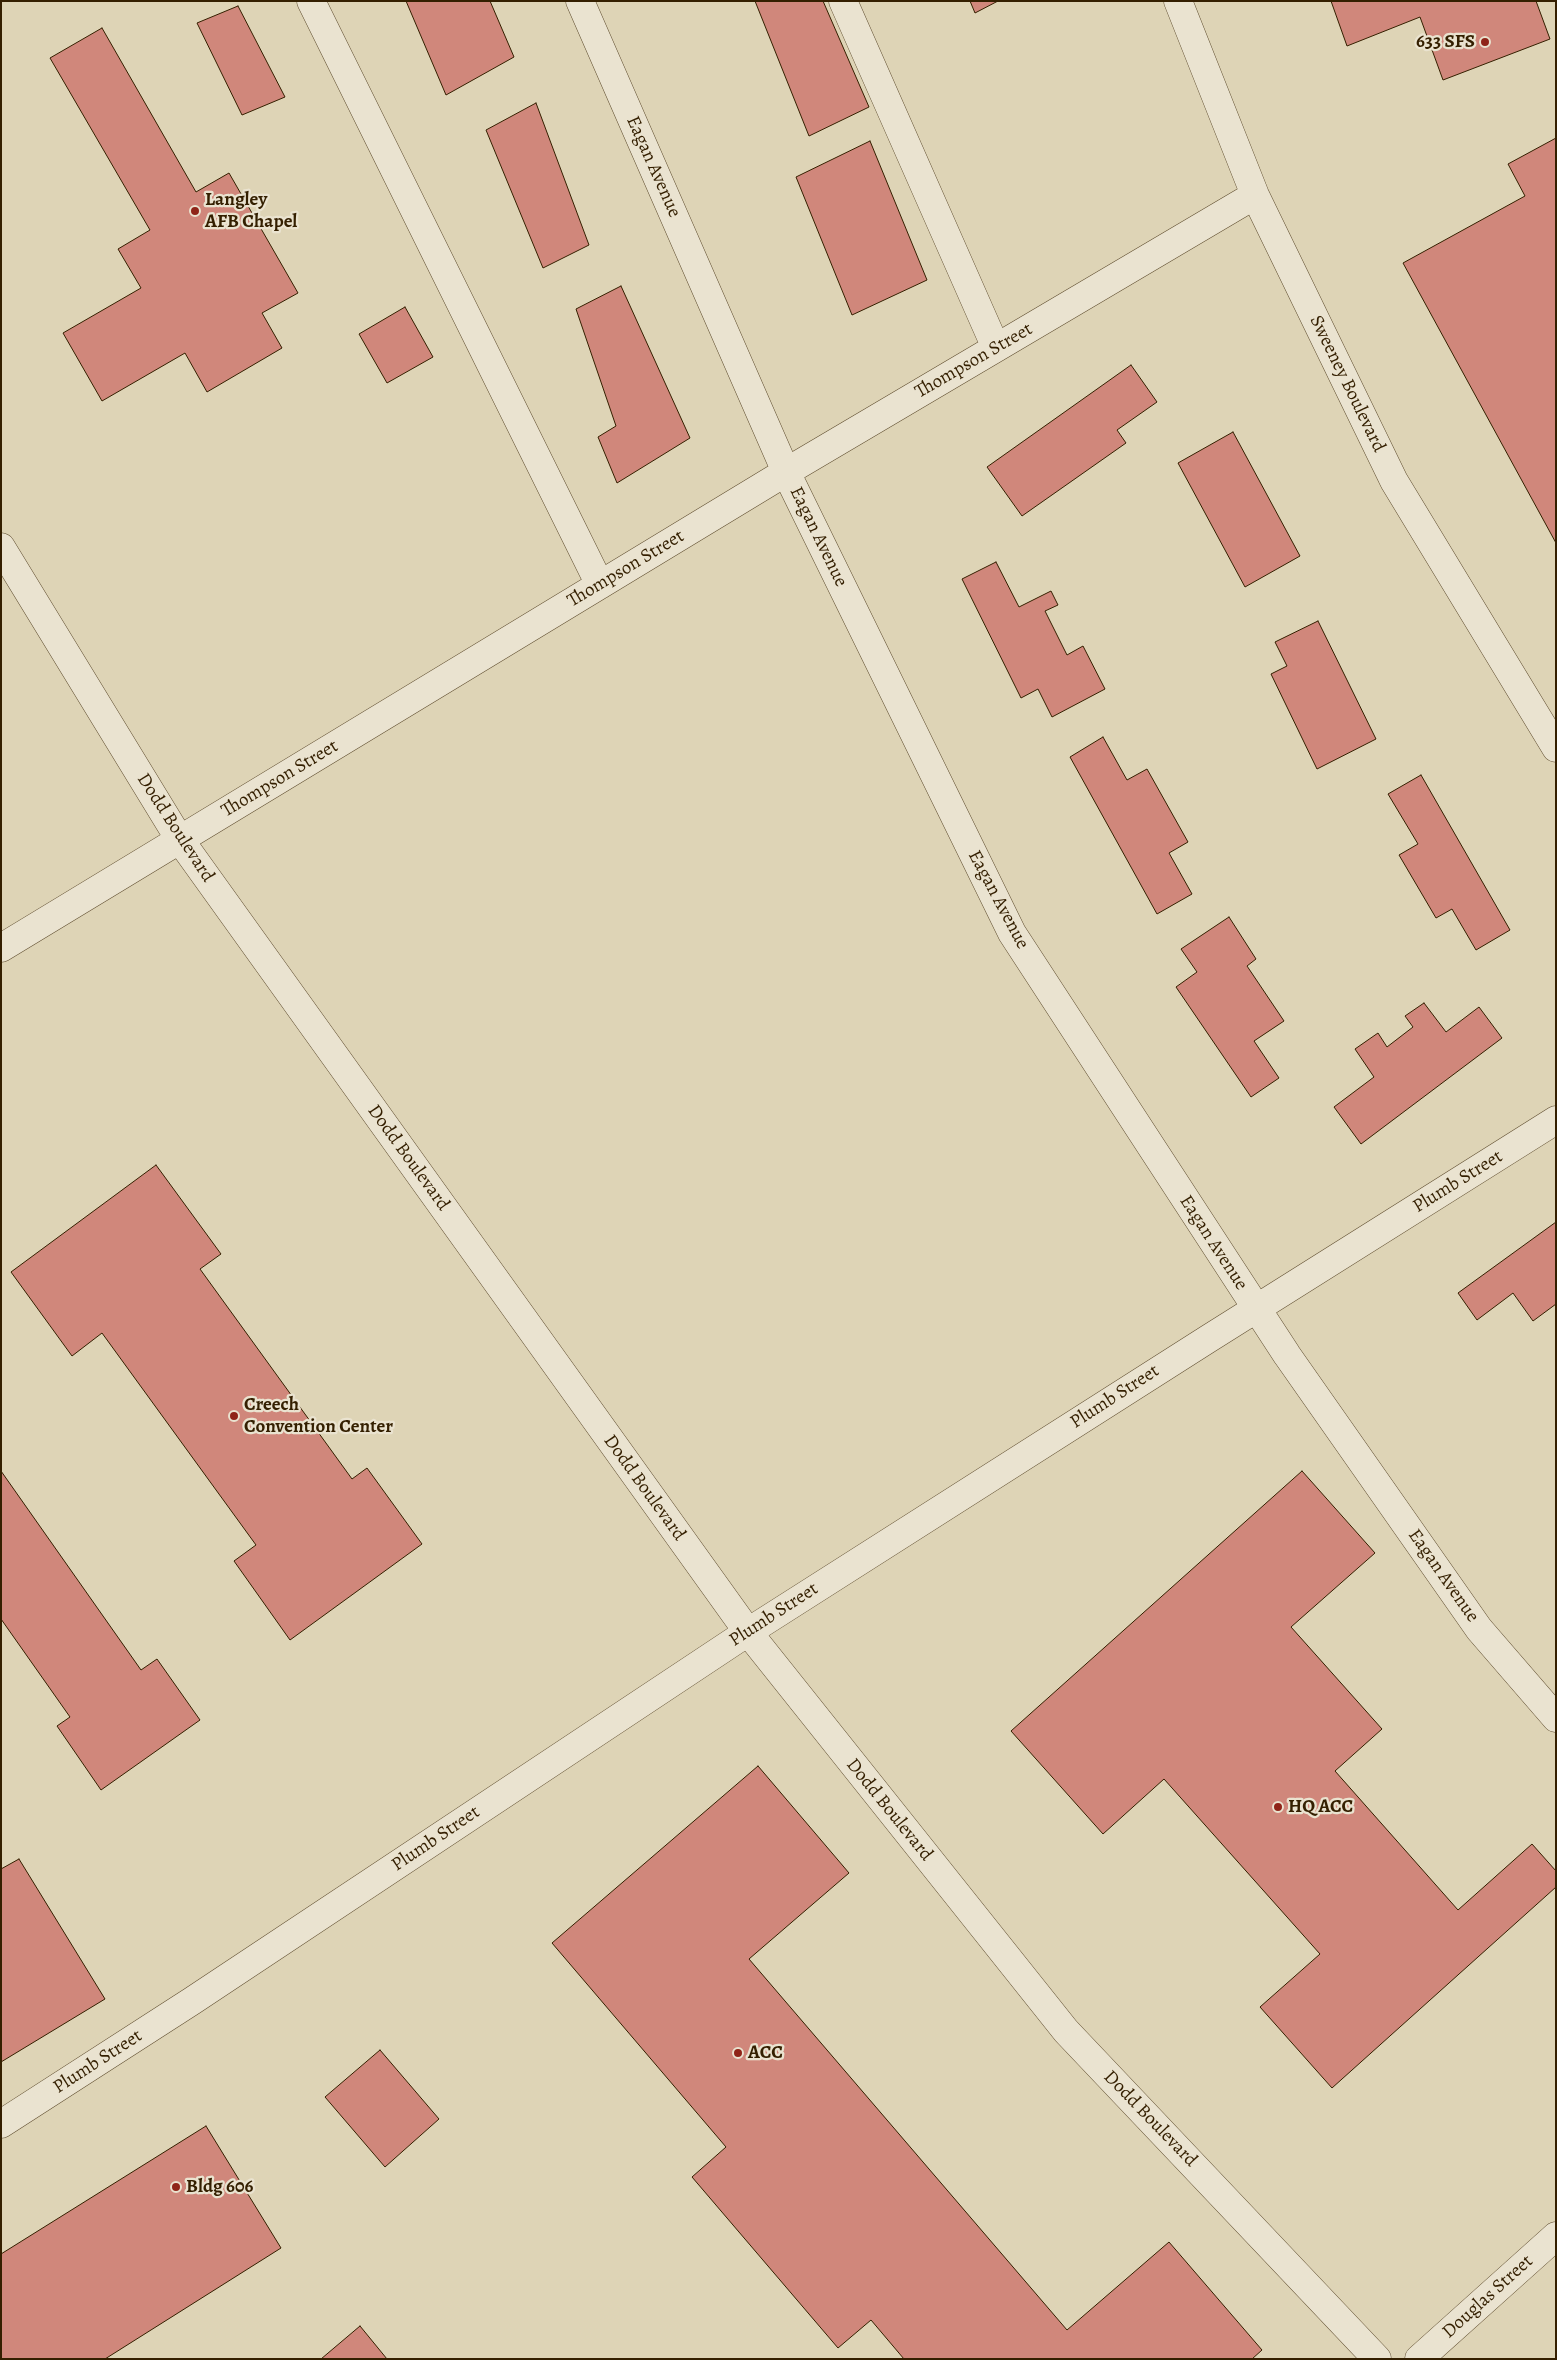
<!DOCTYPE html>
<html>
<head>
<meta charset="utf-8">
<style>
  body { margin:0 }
  #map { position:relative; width:1557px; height:2360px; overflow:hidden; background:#ded4b6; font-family:Alegreya,serif }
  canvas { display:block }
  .frame { position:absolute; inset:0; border:2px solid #341f00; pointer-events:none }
</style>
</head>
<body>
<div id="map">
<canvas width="1557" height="2360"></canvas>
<div class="frame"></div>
</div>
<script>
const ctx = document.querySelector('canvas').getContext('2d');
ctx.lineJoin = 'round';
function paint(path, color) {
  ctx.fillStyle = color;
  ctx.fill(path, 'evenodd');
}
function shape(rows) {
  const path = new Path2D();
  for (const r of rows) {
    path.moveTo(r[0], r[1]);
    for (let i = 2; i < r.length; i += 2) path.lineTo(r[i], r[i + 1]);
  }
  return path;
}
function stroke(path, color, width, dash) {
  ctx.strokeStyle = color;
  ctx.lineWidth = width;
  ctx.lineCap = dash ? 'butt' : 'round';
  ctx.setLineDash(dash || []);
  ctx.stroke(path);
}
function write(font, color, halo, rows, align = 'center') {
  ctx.font = font + ' Alegreya,serif';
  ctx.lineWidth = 4.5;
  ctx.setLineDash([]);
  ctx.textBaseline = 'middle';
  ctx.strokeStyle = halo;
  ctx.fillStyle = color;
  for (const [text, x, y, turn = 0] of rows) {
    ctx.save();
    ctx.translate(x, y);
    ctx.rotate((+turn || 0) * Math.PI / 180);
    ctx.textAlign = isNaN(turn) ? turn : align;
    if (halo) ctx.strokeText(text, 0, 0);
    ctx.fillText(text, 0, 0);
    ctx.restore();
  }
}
const building = shape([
  [406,1,490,1,514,57,446,95,406,1],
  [755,1,823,1,869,107,809,136,755,1],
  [970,1,998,1,975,13,970,1],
  [1331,1,1536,1,1550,39,1443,80,1420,17,1347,46,1331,1],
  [238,6,285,97,242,115,197,23,238,6],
  [102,28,196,192,229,173,298,293,262,313,282,348,207,392,185,353,102,401,63,333,141,288,118,249,150,230,50,58,102,28],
  [536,103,589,245,543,268,486,130,536,103],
  [1556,138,1556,543,1403,263,1525,196,1508,164,1556,138],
  [870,141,927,280,852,315,796,177,870,141],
  [621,286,690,438,617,483,598,437,616,426,576,309,621,286],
  [405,307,433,357,387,383,359,334,405,307],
  [1131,365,1157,402,1117,430,1126,443,1022,516,987,467,1131,365],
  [1233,432,1300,556,1245,587,1178,463,1233,432],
  [996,562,1019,607,1051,591,1058,605,1045,611,1067,655,1083,646,1105,689,1052,717,1038,689,1021,698,962,579,996,562],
  [1318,621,1376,739,1317,769,1271,674,1287,666,1275,642,1318,621],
  [1103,737,1127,780,1147,769,1188,842,1169,853,1192,894,1157,914,1070,757,1103,737],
  [1421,775,1510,930,1476,950,1452,909,1436,918,1399,855,1418,844,1388,794,1421,775],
  [1229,917,1256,959,1247,966,1284,1021,1254,1041,1279,1078,1251,1097,1176,987,1197,972,1181,949,1229,917],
  [1424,1003,1446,1032,1479,1007,1502,1038,1361,1144,1334,1107,1374,1077,1355,1049,1378,1033,1387,1047,1413,1027,1405,1016,1424,1003],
  [156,1165,221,1254,200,1269,352,1479,367,1468,422,1544,290,1640,234,1561,256,1545,102,1333,72,1356,11,1272,156,1165],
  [1556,1222,1556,1304,1533,1321,1513,1293,1477,1320,1458,1293,1556,1222],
  [1,1471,141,1670,157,1659,200,1720,101,1790,57,1726,70,1717,1,1619,1,1471],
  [1302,1471,1375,1553,1291,1627,1382,1729,1335,1771,1458,1910,1532,1844,1556,1871,1556,1887,1332,2088,1260,2007,1320,1954,1164,1779,1103,1834,1011,1731,1302,1471],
  [758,1766,849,1873,749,1959,1067,2330,1169,2242,1262,2350,1252,2359,904,2359,871,2320,838,2348,692,2177,726,2147,552,1943,758,1766],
  [19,1859,105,1999,1,2062,1,1869,19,1859],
  [380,2050,439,2119,385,2167,325,2097,380,2050],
  [206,2126,281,2248,105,2359,1,2359,1,2254,206,2126],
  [360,2326,387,2359,321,2359,360,2326]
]);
const minor = shape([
  [311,1,600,585],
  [580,1,786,472,1012,933,1287,1355,1479,1629,1556,1718],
  [843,1,996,348],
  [1178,1,1255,195,1394,481,1556,748],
  [1,547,180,840,748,1632,1066,2031,1377,2359],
  [1,948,786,472,1255,195],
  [1,2124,192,2001,748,1632,1208,1339,1556,1120],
  [1419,2359,1556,2236]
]);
const markers = [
  [1485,42,5,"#8f2418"],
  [195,211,5,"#8f2418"],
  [234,1416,5,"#8f2418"],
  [1278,1807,5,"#8f2418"],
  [738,2053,5,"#8f2418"],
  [176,2187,5,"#8f2418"]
];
const poiNames = [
  ["633 SFS",1475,42,"right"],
  ["Langley",205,200],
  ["AFB Chapel",205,222],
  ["Creech",244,1405],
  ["Convention Center",244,1427],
  ["HQ ACC",1288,1807],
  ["ACC",748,2053],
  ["Bldg 606",186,2187]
];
const streetNames = [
  ["Eagan Avenue",653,167,66],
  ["Thompson Street",974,361,-30],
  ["Sweeney Boulevard",1347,384,64],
  ["Eagan Avenue",818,537,64],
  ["Thompson Street",626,569,-31],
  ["Thompson Street",280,779,-31],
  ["Dodd Boulevard",175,828,57],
  ["Eagan Avenue",998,900,62],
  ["Dodd Boulevard",408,1158,54],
  ["Plumb Street",1458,1182,-32],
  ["Eagan Avenue",1213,1243,57],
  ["Plumb Street",1115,1397,-33],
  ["Dodd Boulevard",644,1488,54],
  ["Eagan Avenue",1443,1576,55],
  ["Plumb Street",774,1615,-33],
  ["Dodd Boulevard",889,1810,51],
  ["Plumb Street",436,1839,-34],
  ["Plumb Street",98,2062,-33],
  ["Dodd Boulevard",1150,2119,46],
  ["Douglas Street",1488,2297,-42]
];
paint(building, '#d0877b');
stroke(building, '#341f00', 1);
stroke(minor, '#5e4c2e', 29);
stroke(minor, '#eae3d0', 28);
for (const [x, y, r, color] of markers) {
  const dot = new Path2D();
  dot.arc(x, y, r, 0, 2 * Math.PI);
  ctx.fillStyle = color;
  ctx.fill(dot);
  stroke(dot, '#eae3d0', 2);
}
write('bold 19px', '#341f00', '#eae3d0', poiNames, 'left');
write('19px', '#341f00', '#eae3d0', streetNames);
</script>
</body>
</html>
